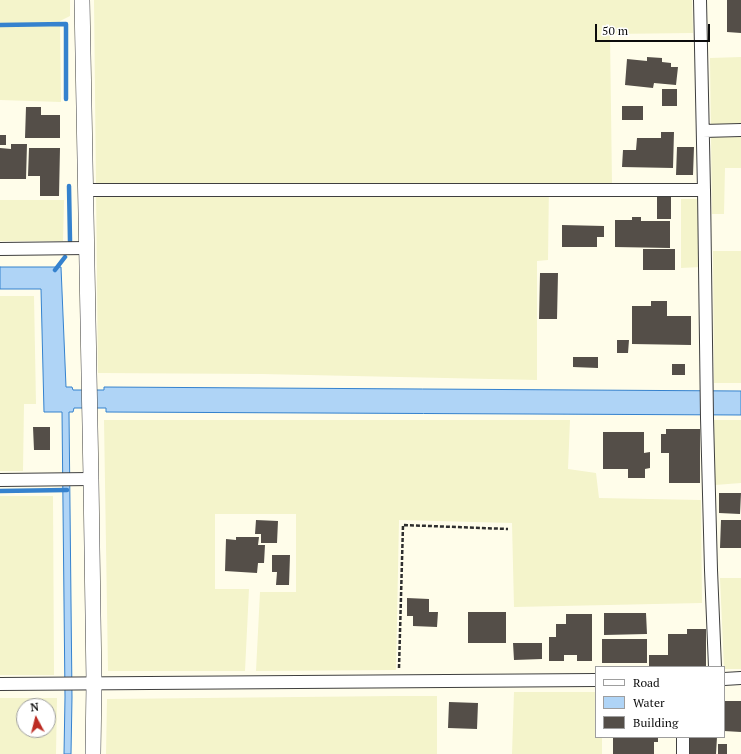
<!DOCTYPE html>
<html>
<head>
<meta charset="utf-8">
<style>
  body { margin:0 }
  #map { position:relative; width:741px; height:754px; overflow:hidden; background:#fffdea; font-family:"PT Serif",serif }
  canvas { display:block }
  .legend { position:absolute; left:595px; top:666px; width:130px; height:72px; box-sizing:border-box; background:#fff; border:1px solid #9e9e9e; margin:0; padding:5px 7px; list-style:none; font-size:12px; color:#0c0c0c }
  .legend li { display:flex; align-items:center; gap:8px; height:20px }
  .legend b { width:20px; border:1px solid #9e9e9e }
  .north { position:absolute; left:16px; top:698px; width:40px; height:40px; box-sizing:border-box; background:#fff; border:1px solid #9e9e9e; border-radius:50%; rotate:353deg; font-size:11px; font-weight:700; line-height:16px; text-align:center; color:#0c0c0c }
  .north::after { content:''; display:block; margin:auto; width:14px; height:18px; background:#bc2c23; clip-path:polygon(50% 0,100% 100%,50% 72%,0 100%) }
  .scale { position:absolute; left:595px; top:24px; width:115px; height:18px; box-sizing:border-box; border:2px solid #0c0c0c; border-top:0; padding-left:5px; font-size:12px; line-height:14px; white-space:nowrap; color:#0c0c0c; -webkit-text-stroke:3px #fff; paint-order:stroke }
</style>
</head>
<body>
<div id="map">
<canvas width="741" height="754"></canvas>
<ul class="legend">
<li><b style="height:5px;background:#fff"></b>Road</li>
<li><b style="height:11px;background:#afd4f6"></b>Water</li>
<li><b style="height:11px;background:#544e48"></b>Building</li>
</ul>
<div class="north">N</div>
<div class="scale">50 m</div>
</div>
<script>
const ctx = document.querySelector('canvas').getContext('2d');
ctx.lineJoin = 'round';
function paint(path, color) {
  ctx.fillStyle = color;
  ctx.fill(path, 'evenodd');
}
function shape(rows) {
  const path = new Path2D();
  for (const r of rows) {
    path.moveTo(r[0], r[1]);
    for (let i = 2; i < r.length; i += 2) path.lineTo(r[i], r[i + 1]);
  }
  return path;
}
function stroke(path, color, width, dash) {
  ctx.strokeStyle = color;
  ctx.lineWidth = width;
  ctx.lineCap = dash ? 'butt' : 'round';
  ctx.setLineDash(dash || []);
  ctx.stroke(path);
}
const farmland = shape([
  [0,0,70,0,70,16,60,21,61,102,0,100],
  [94,0,692,0,693,33,610,34,612,184,549,183,548,260,537,261,537,380,262,374,98,373],
  [741,57,741,168,725,168,724,214,712,214,710,58],
  [681,199,700,199,701,267,681,268],
  [0,200,64,200,63,241,0,241],
  [713,251,741,251,741,383,714,383],
  [0,296,34,296,36,404,24,404,23,471,0,471],
  [104,420,570,420,568,469,596,473,599,498,701,500,702,603,514,607,512,523,399,520,396,670,256,671,260,592,296,592,296,514,215,514,215,589,249,589,245,671,108,671],
  [714,420,741,420,741,483,715,485],
  [0,496,53,496,54,675,0,675],
  [720,578,741,578,741,669,724,669],
  [514,692,596,692,596,737,602,737,602,754,512,754],
  [395,696,437,696,437,754,106,754,107,699],
  [0,698,57,698,56,754,0,754],
  [24,706,48,706,48,730,24,730]
]);
const water = shape([
  [0,267,61,267,66,387,72,387,73,390,104,390,104,387,741,391,741,415,106,412,106,408,74,408,73,412,69,412,72,697,71,754,64,754,65,697,62,412,44,412,41,289,0,289,0,267]
]);
const stream = shape([
  [0,25,66,24,66,99],
  [69,186,70,241],
  [55,270,65,257],
  [0,491,67,490]
]);
const building = shape([
  [727,0,741,0,741,33,727,32],
  [647,57,662,58,662,62,671,63,671,67,678,67,676,85,654,83,653,88,625,85,627,59,647,61],
  [662,89,677,89,677,106,662,106],
  [622,106,643,106,643,120,622,120],
  [26,107,41,107,41,115,60,115,60,138,25,138],
  [661,132,674,132,673,168,622,167,623,150,636,150,637,138,661,138],
  [0,135,6,135,6,145,0,145],
  [11,144,27,144,26,179,0,179,0,148,11,149],
  [677,147,694,147,693,175,676,175],
  [29,148,60,148,59,196,40,196,40,176,28,176],
  [657,197,671,197,671,219,657,219],
  [632,217,641,217,641,221,670,221,670,248,615,247,615,220,632,220],
  [562,225,604,226,604,237,597,237,597,247,562,247],
  [643,249,675,249,675,270,643,270],
  [540,273,558,273,557,319,539,319],
  [651,301,667,301,667,316,691,316,691,345,632,344,632,306,651,306],
  [617,340,629,340,628,353,617,353],
  [573,357,598,357,598,368,573,367],
  [672,364,685,364,685,375,672,375],
  [33,427,50,427,50,450,34,450],
  [666,429,700,429,700,483,669,483,669,453,661,453,661,434,666,434],
  [603,432,644,432,644,453,650,452,650,468,645,469,645,478,628,478,628,469,603,469],
  [719,493,741,493,740,514,719,513],
  [256,520,278,521,277,543,261,543,261,534,255,534],
  [721,520,741,520,741,548,720,548],
  [236,537,259,537,258,545,265,545,264,563,258,563,257,573,225,571,226,539,236,540],
  [272,555,290,555,289,585,276,585,277,572,272,572],
  [407,598,429,599,429,612,438,612,437,627,413,626,413,616,407,616],
  [468,612,506,612,506,643,468,643],
  [604,613,646,613,647,634,604,635],
  [566,614,592,614,592,661,577,661,577,655,564,655,564,661,549,661,549,637,556,637,556,624,566,624],
  [687,629,706,629,706,666,649,667,649,655,668,655,668,634,687,634],
  [602,639,647,639,647,663,602,663],
  [513,643,542,643,542,659,514,660],
  [724,701,741,701,741,732,724,731],
  [449,702,478,703,477,729,448,728],
  [613,737,658,737,658,742,654,742,654,754,613,754],
  [689,737,717,737,716,754,688,754],
  [718,744,727,744,727,754,718,754]
]);
const path = shape([
  [399,668,403,525,508,529]
]);
const minor = shape([
  [700,0,704,190,707,418,711,570,715,667],
  [703,131,741,130],
  [86,190,704,190],
  [0,249,87,248],
  [0,480,91,479],
  [724,679,741,678],
  [0,684,596,680],
  [683,737,683,754]
]);
const tertiary = shape([
  [82,0,91,479,94,683,93,754]
]);
paint(farmland, '#f4f4cb');
paint(water, '#afd4f6');
stroke(water, '#3582ce', 1);
stroke(stream, '#3582ce', 4.5);
paint(building, '#544e48');
stroke(minor, '#3f3f3f', 14);
stroke(tertiary, '#3f3f3f', 16);
stroke(path, '#2e2e2e', 2.5, [4, 2]);
stroke(minor, '#fff', 12);
stroke(tertiary, '#fff', 15);
</script>
</body>
</html>
